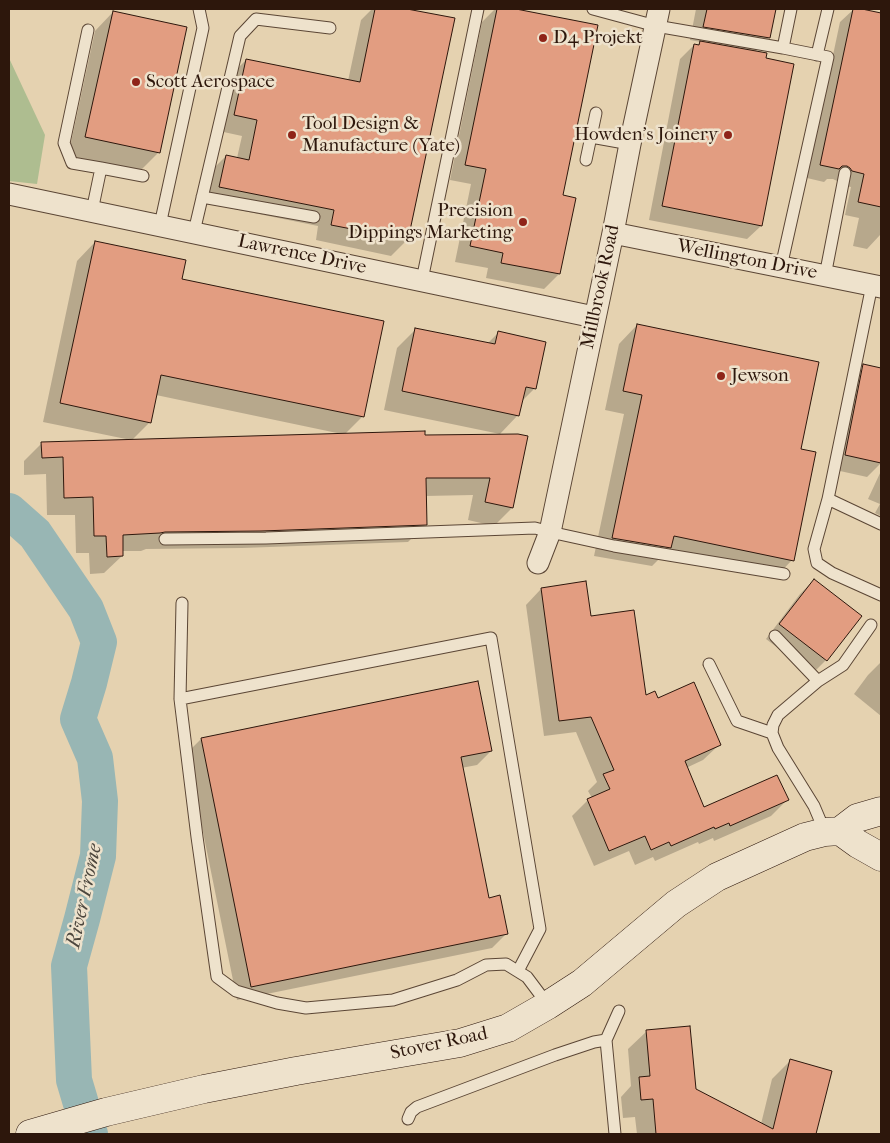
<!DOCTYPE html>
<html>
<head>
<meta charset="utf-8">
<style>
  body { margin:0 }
  #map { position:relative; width:890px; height:1143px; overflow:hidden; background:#e5d2b0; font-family:"IM FELL French Canon",serif }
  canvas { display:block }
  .frame { position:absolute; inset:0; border:10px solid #2d170c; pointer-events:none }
</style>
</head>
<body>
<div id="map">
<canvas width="890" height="1143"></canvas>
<div class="frame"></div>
</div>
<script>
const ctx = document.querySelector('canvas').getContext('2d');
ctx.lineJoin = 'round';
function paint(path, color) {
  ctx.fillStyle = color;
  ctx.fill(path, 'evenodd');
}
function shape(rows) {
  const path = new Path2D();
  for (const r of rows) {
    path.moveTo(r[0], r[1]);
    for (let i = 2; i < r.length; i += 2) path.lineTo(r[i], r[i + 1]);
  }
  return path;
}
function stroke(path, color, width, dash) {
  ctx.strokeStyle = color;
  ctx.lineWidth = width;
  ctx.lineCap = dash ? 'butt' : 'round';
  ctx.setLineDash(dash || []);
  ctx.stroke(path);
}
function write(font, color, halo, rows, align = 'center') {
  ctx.font = font + ' "IM FELL French Canon",serif';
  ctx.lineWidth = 5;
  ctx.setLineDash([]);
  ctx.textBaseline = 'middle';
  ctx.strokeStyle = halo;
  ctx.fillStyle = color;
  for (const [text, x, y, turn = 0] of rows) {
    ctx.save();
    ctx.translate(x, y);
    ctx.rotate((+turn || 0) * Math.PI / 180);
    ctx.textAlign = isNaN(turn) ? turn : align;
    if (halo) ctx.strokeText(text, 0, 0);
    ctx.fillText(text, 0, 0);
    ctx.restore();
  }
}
const green = shape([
  [9,58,45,135,37,184,9,181]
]);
const shadow = shape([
  [372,9,401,9,453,19,407,240,391,256,316,240,318,226,204,203,210,172,226,156,237,158,242,136,219,131,230,76,246,60,348,81,361,20],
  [495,9,510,9,596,26,562,196,559,274,544,289,486,278,488,268,455,262,471,184,450,180,482,22],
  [696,9,775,9,769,38,755,52,761,226,747,239,649,220,680,59,694,45,697,46,701,42,690,40],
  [854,9,881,14,881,231,880,235,867,249,853,246,859,218,845,215,851,187,839,185,837,181,833,179,827,179,824,182,807,178,840,22],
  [113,12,185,28,158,153,140,171,68,156,95,31],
  [95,242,180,280,363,416,345,434,423,437,527,437,512,508,494,526,468,520,473,495,425,496,426,524,408,542,242,548,146,549,141,551,122,551,122,556,104,573,90,574,89,553,76,553,75,515,47,515,46,474,24,475,24,461,42,443,126,440,126,439,43,422,77,261],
  [156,395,337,433,337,434,132,440,150,422],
  [637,325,800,450,792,560,774,579,662,556,652,566,594,556,624,414,605,410,619,344],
  [416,329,487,344,498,333,544,342,534,389,521,402,518,415,500,434,384,410,397,348],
  [864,366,881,369,881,463,867,477,831,469,850,380],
  [881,471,881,516,875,513,880,504,868,499],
  [814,580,826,660,812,674,766,639,800,594],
  [541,589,590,618,645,697,657,699,719,745,703,760,686,768,704,809,787,800,771,816,714,841,713,838,699,844,698,842,655,861,653,857,635,865,629,851,594,866,572,816,588,800,592,798,588,791,597,782,576,732,544,736,526,605],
  [881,662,881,716,854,694,868,675],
  [201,739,491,751,477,765,461,768,488,899,506,934,492,948,237,1000,187,753],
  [647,1031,694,1090,761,1124,772,1079,790,1061,831,1072,815,1134,637,1134,635,1117,623,1118,621,1097,631,1086,628,1049]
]);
const river = shape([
  [9,511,35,534,86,609,99,642,89,683,78,719,95,758,100,801,98,856,82,919,69,966,74,1080,90,1134]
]);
const building = shape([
  [375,9,407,9,455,18,408,240,331,225,334,210,219,187,226,155,249,160,257,120,234,115,246,59,360,82,375,9],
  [497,9,516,9,598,25,563,195,576,198,560,274,501,263,503,253,470,246,486,169,465,165,497,9],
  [707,9,776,9,770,38,703,27,707,9],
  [853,9,862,9,881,13,881,207,858,202,864,174,852,171,850,168,847,166,842,166,839,169,820,165,853,9],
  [113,11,187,27,160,153,85,137,113,11],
  [700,41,767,53,766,58,794,64,762,226,662,206,694,44,699,45,700,41],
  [95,241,186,260,182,279,384,321,364,417,161,375,151,423,60,403,95,241],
  [637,324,819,362,801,449,816,452,794,561,674,536,671,548,612,538,642,395,623,391,637,324],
  [415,328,495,344,498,331,546,342,536,389,526,387,519,416,402,391,415,328],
  [863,364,881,368,881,463,845,455,863,364],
  [425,431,425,435,518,434,528,436,513,508,485,502,490,478,426,478,427,525,261,531,165,532,160,533,123,535,123,556,107,557,106,536,94,536,93,497,64,498,63,457,42,458,41,442,425,431],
  [814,579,862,616,827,661,779,624,814,579],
  [586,581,591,616,634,610,646,695,655,691,658,698,694,682,721,745,685,761,704,807,777,775,789,800,730,826,729,823,715,829,714,827,671,846,669,842,651,850,645,836,609,851,587,799,610,789,603,774,614,770,591,717,559,721,541,588,586,581],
  [478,681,492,751,461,757,489,898,500,895,508,934,251,987,201,738,478,681],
  [690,1026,696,1089,773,1129,790,1059,832,1071,816,1134,656,1134,653,1099,641,1100,639,1077,650,1076,646,1030,690,1026]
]);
const lane = shape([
  [593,9,656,26,783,48,828,57,781,267],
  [88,30,64,143,72,163,101,168],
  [783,48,791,9],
  [817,55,828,9],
  [591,137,630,144],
  [586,160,596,113],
  [202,197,314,217],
  [92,211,101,168,143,176],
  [160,225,203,28,199,9],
  [194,232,240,36,256,19,330,28],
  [825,276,845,173],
  [422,280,478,9],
  [872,285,828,499,881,524],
  [828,499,814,549,817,563,832,573,881,595],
  [165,539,266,538,535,528,550,532,614,546,784,574],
  [182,603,180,699,197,837,217,977,236,991,277,1003,306,1008,393,1000,457,980,486,965,506,964,527,977,548,1005],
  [775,636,818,681],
  [709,664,737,721,772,733],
  [180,699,491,638,540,929,518,971],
  [825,832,814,806,778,748,772,733,773,725,778,715,818,681,843,665,871,625],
  [606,1040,619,1011],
  [408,1119,411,1112,417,1107,555,1055,594,1042,606,1040,615,1134]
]);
const street = shape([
  [9,194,594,317],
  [613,233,881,287],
  [538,563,550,532,613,233,630,144,659,9]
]);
const secondary = shape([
  [840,831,858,844,881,857],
  [30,1134,106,1112,204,1089,296,1071,460,1043,508,1028,548,1005,582,983,676,904,717,877,805,837,825,832,840,831,857,818,881,811]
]);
const markers = [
  [543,38,5,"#8f2418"],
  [136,82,5,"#8f2418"],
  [292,135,5,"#8f2418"],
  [728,135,5,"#8f2418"],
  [523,222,5,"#8f2418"],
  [721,376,5,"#8f2418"]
];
const poiNames = [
  ["D4 Projekt",553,38],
  ["Scott Aerospace",146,82],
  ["Tool Design &",302,124],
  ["Manufacture (Yate)",302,146],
  ["Howden's Joinery",718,135,"right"],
  ["Precision",513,211,"right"],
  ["Dippings Marketing",513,233,"right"],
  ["Jewson",731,376]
];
const streetNames = [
  ["Lawrence Drive",302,255,12],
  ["Wellington Drive",747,260,11],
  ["Millbrook Road",601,287,-78],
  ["Stover Road",439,1044,-12]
];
const waterNames = [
  ["River Frome",85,896,-78]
];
paint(green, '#aebd90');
paint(shadow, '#0003');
stroke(river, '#98b6b4', 36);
paint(building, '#e29d81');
stroke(building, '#2d170c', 1);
stroke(lane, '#5b4635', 13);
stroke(street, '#5b4635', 23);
stroke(secondary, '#2d170c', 29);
stroke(lane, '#eee2cc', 11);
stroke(street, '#eee2cc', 21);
stroke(secondary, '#eee2cc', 28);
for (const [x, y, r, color] of markers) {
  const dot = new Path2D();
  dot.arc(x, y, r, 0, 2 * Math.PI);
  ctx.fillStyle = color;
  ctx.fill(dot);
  stroke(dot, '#eee2cc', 2);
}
write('19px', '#2d170c', '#eee2cc', poiNames, 'left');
write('19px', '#2d170c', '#eee2cc', streetNames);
write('italic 20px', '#4d473e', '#eee2cc', waterNames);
</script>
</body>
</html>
